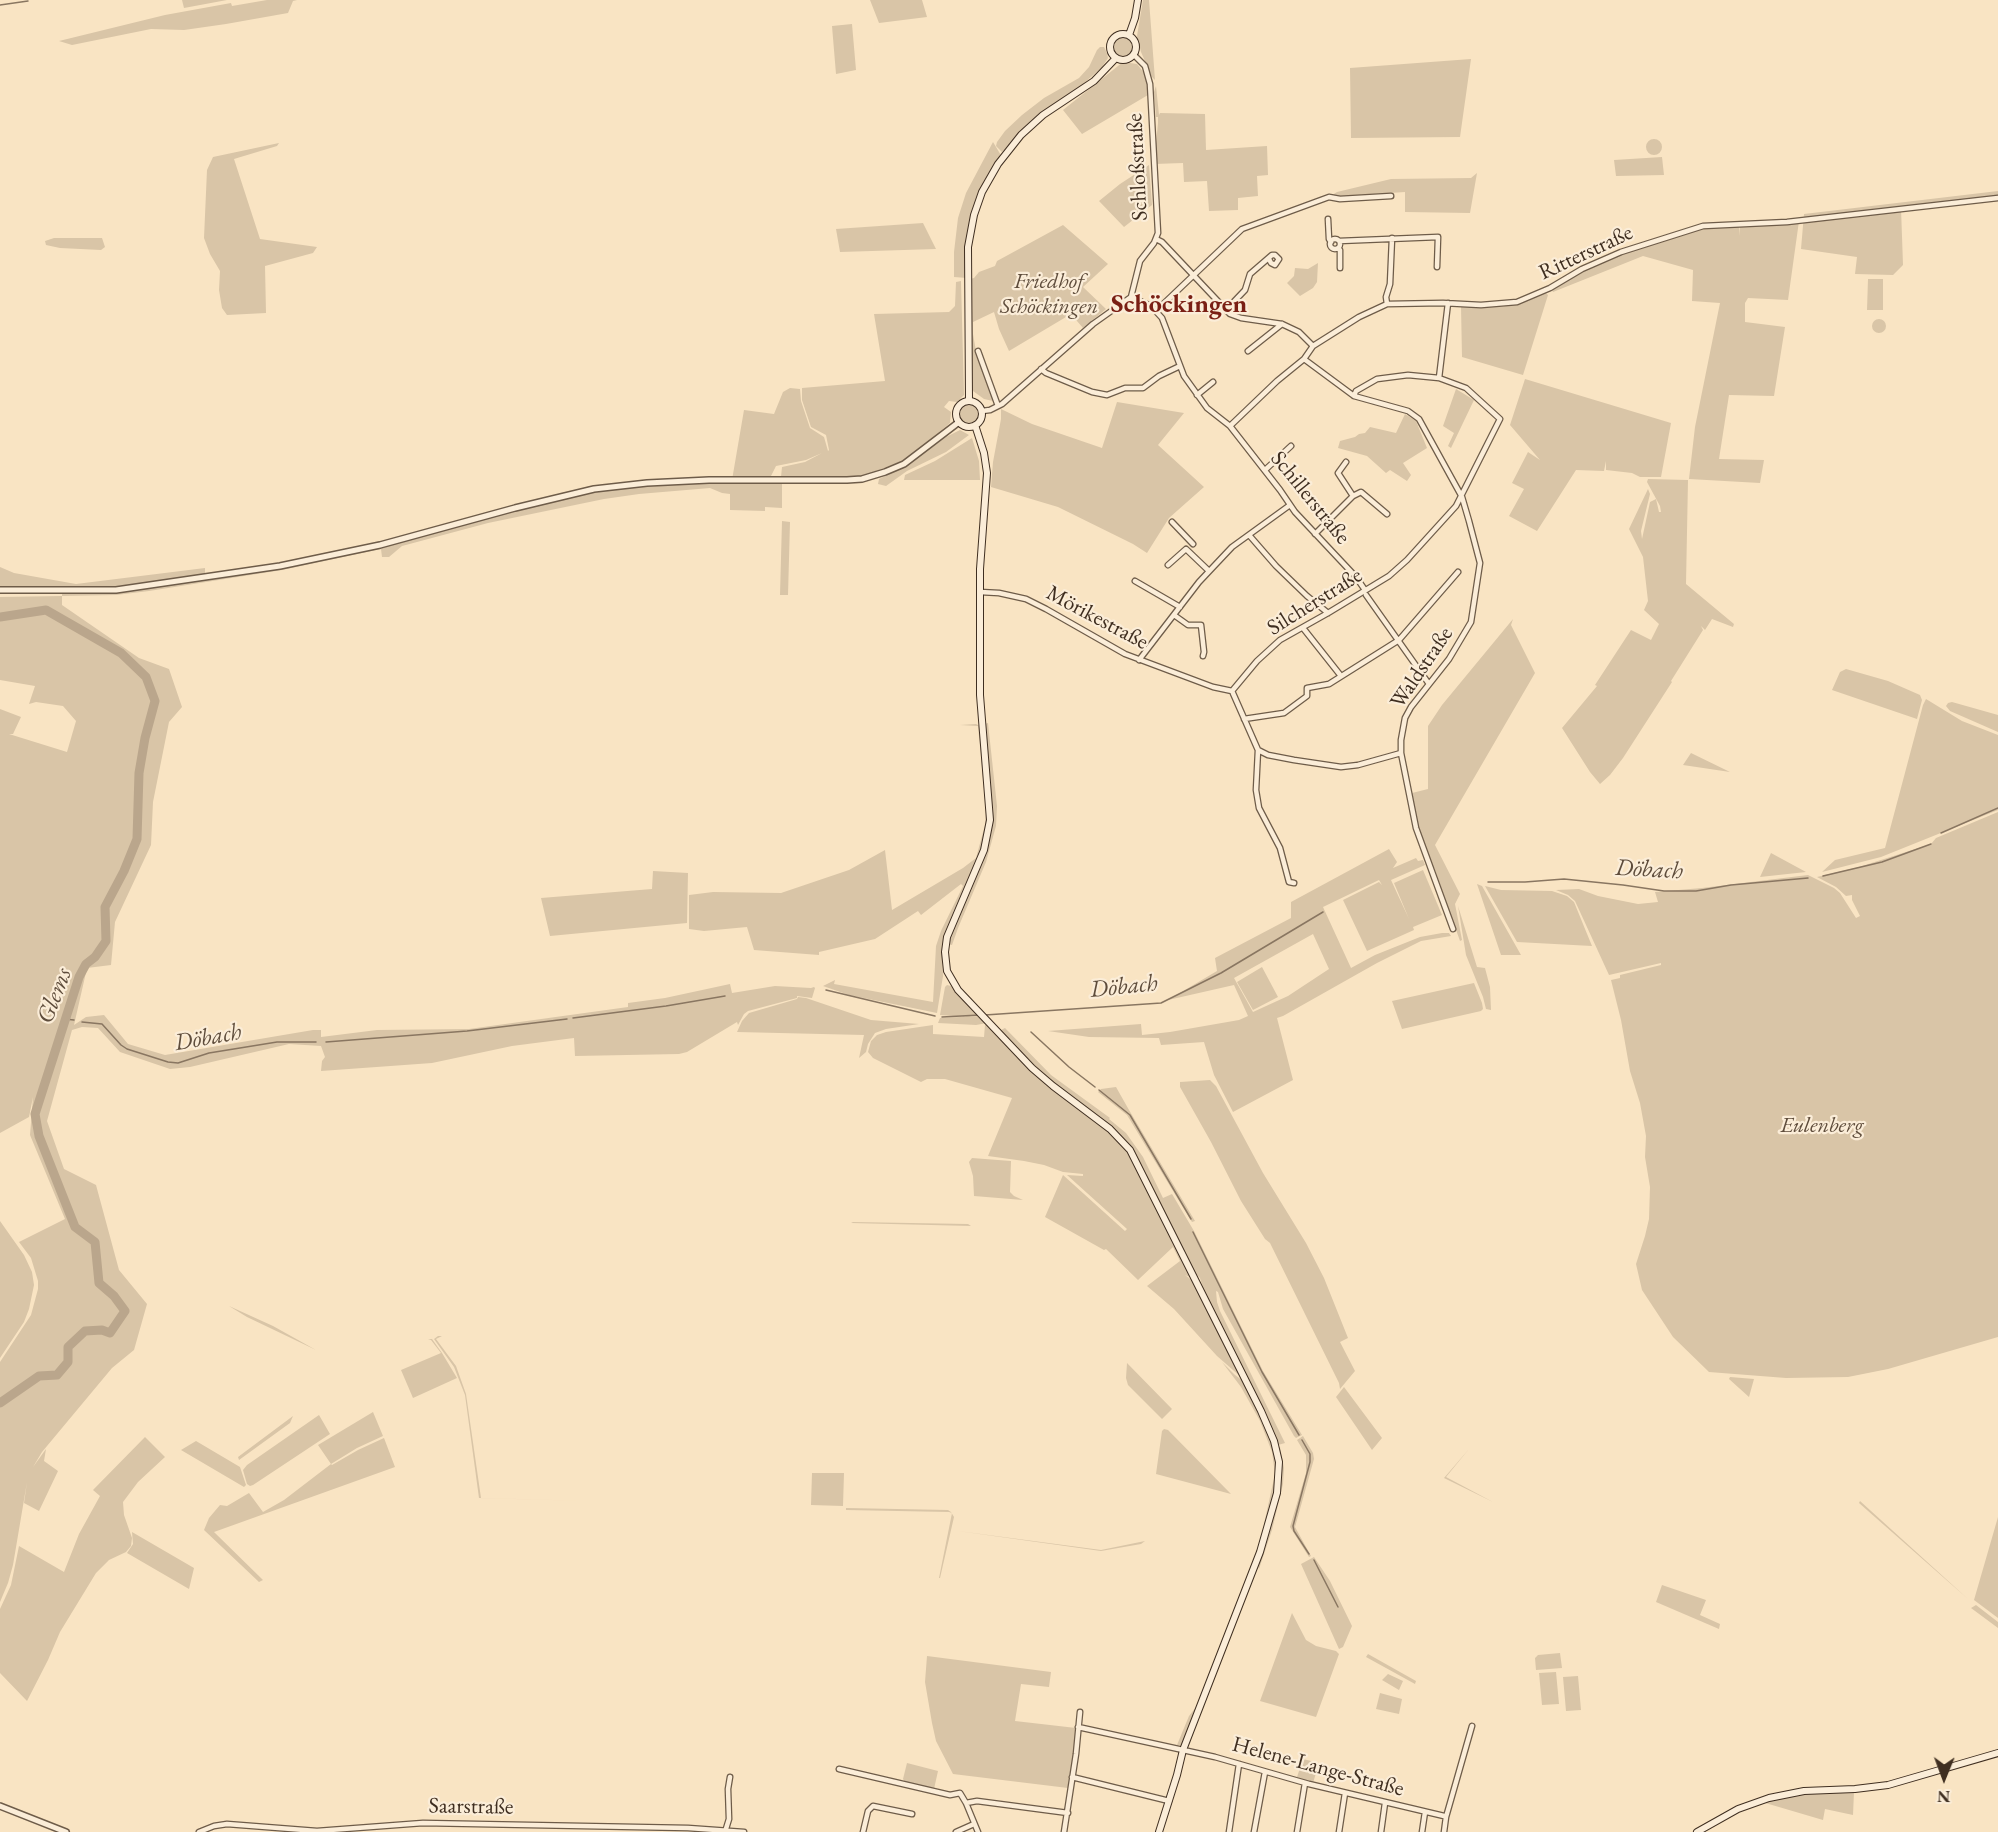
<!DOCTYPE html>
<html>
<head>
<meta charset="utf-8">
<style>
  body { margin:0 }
  #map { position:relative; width:1998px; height:1832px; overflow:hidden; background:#f9e4c3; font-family:"EB Garamond",serif }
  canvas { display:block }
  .north { position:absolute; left:1914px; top:1748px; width:60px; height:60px; -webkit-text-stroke:4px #fbedd8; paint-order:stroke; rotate:181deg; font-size:16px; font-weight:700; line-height:24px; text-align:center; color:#3f2e20 }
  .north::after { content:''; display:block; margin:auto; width:21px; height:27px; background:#3f2e20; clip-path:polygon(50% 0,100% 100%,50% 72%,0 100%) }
</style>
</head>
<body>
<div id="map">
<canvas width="1998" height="1832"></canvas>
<div class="north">N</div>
</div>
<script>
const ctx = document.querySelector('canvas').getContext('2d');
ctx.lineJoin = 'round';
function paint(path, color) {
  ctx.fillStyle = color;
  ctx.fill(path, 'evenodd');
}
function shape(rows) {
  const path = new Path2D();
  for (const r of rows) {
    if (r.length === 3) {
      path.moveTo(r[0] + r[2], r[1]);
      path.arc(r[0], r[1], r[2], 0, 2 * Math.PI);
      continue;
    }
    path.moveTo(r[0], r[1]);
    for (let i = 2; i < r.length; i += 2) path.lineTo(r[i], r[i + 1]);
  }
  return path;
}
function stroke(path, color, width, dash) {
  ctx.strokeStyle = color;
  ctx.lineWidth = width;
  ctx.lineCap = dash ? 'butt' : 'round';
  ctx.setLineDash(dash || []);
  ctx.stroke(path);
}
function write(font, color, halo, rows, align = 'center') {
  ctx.font = font + ' "EB Garamond",serif';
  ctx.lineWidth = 4.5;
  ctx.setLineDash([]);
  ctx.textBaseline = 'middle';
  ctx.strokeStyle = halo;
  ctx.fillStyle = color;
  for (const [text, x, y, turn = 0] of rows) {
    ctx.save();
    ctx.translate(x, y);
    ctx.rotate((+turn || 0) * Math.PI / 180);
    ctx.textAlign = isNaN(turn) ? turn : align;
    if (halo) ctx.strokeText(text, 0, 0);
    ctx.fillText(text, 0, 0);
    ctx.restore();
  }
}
const green = shape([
  [182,0,227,0,184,8],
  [267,0,297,0,293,1,288,13,226,24,184,30,151,29,72,45,59,41,165,15,231,3,232,6],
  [870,0,922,0,927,17,879,23],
  [1143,0,1149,0,1155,80,1152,77,1141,52,1137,36],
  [852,24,856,70,836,74,832,26],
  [1123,47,10],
  [1100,47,1104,47,1107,53,1108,58,1102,67,1081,86,1037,116,1002,152,996,146,997,142,1005,131,1022,115,1044,98,1079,78,1089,67,1097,50],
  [1471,59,1460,137,1351,138,1350,68],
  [1123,62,1137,64,1149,79,1148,95,1082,134,1063,110],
  [1156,86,1159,115,1160,113,1205,114,1206,150,1267,146,1268,175,1257,176,1258,196,1238,198,1238,210,1209,211,1207,181,1184,182,1183,163,1154,164,1158,123,1158,117,1156,117,1154,92],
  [1654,147,8],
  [993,142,1002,157,974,215,967,278,954,277,954,252,958,218,966,193],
  [279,143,277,146,234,159,260,239,317,247,313,253,265,266,266,313,227,315,222,308,219,290,220,271,210,254,204,238,207,170,213,157],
  [1662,157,1664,175,1616,176,1614,160],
  [1149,165,1152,205,1124,227,1099,201,1120,184],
  [1477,173,1470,213,1405,212,1405,192,1329,197,1337,192,1391,179,1471,178],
  [1998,191,1998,197,1901,208,1903,265,1893,275,1855,274,1857,257,1801,249,1804,214],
  [1799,221,1788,300,1748,298,1745,303,1745,322,1785,327,1774,396,1729,395,1719,459,1764,460,1760,483,1689,479,1695,427,1720,303,1692,301,1693,270,1643,256,1553,292,1550,286,1582,269,1648,243,1703,226,1739,224,1740,236,1740,223],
  [923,223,936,249,840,252,836,229],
  [1063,225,1108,264,1083,287,1106,309,1083,328,1071,314,1009,351,999,329,994,312,973,322,973,334,976,351,993,401,984,399,973,391,970,279,974,278,979,272,995,266,997,261],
  [54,238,102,238,105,247,101,250,60,248,46,245,45,241],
  [1318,263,1317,282,1313,288,1300,296,1287,283,1294,276,1295,268,1308,269],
  [1868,279,1883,279,1883,310,1867,310],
  [961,281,964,395,957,402,949,401,944,407,951,412,950,423,913,454,902,461,863,476,834,478,781,477,782,467,805,462,822,453,806,460,776,466,769,480,782,480,782,508,765,507,765,511,730,510,730,494,722,493,710,488,639,494,604,499,488,523,402,546,389,557,382,557,381,549,282,570,149,591,116,595,62,596,62,605,139,658,169,669,182,707,169,722,153,802,151,845,115,922,111,965,87,968,74,1025,86,1017,104,1015,128,1044,165,1055,313,1030,321,1030,321,1037,377,1030,469,1029,628,1007,628,1003,665,998,730,984,732,993,775,986,811,988,814,987,815,988,812,998,797,996,797,998,748,1011,744,1014,738,1025,737,1022,687,1052,679,1054,575,1056,574,1038,512,1046,432,1063,321,1071,322,1061,325,1057,321,1046,289,1044,190,1067,170,1069,120,1052,98,1028,82,1027,72,1030,47,1121,64,1169,96,1185,119,1270,147,1304,134,1350,112,1368,42,1452,33,1467,46,1449,44,1461,58,1471,39,1511,24,1503,27,1482,13,1565,8,1583,0,1602,0,1362,31,1315,38,1289,38,1281,31,1258,19,1242,65,1219,30,1135,33,1097,29,1117,0,1133,0,709,21,717,13,734,9,734,67,752,76,721,63,706,36,702,29,704,35,686,0,680,0,597,62,596,62,591,94,591,318,559,582,491,647,483,732,480,744,410,774,414,783,392,790,388,800,389,801,401,810,428,824,437,828,451,829,450,826,435,811,427,802,400,802,388,885,381,874,314,949,312,955,306,956,282],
  [1546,293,1548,295,1523,375,1462,357,1461,306,1500,307,1517,304],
  [1879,326,7],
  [1525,379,1671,423,1661,477,1640,477,1632,473,1606,470,1606,461,1604,471,1576,470,1537,531,1509,516,1524,489,1512,483,1528,452,1540,460,1510,425],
  [1456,389,1474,400,1451,448,1448,446,1454,433,1443,426],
  [1117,402,1184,413,1158,445,1204,487,1169,518,1147,553,1133,544,1058,507,991,487,993,462,1001,419,1001,409,1032,424,1102,448],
  [969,414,10],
  [1405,414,1416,421,1427,448,1403,463,1411,475,1407,481,1390,470,1386,473,1367,456,1338,448,1340,441,1355,437,1359,434,1365,433,1370,427,1396,433],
  [960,430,969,435,946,452,907,471,886,486,878,484,879,479,907,465,946,437],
  [972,438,979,461,980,480,904,480,905,475,935,461],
  [1648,479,1688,480,1686,584,1734,624,1733,627,1712,619,1705,630,1701,626,1703,630,1671,681,1672,682,1623,758,1610,775,1600,784,1590,772,1562,728,1597,686,1595,685,1631,630,1651,640,1659,624,1644,610,1648,601,1643,557,1629,529,1648,489,1650,494,1641,531,1642,539,1650,502,1656,499,1659,512,1661,512,1660,506,1647,482],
  [782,521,790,522,788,595,780,595],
  [0,567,14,573,76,584,205,568,205,575,118,586,77,587,46,591,0,590],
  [1513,619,1511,625,1535,673,1435,845,1460,894,1455,904,1462,940,1460,941,1435,870,1416,828,1408,794,1428,789,1428,726,1442,705],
  [1846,669,1888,681,1920,695,1922,700,1917,719,1832,690,1840,672],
  [1926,699,1962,721,1998,735,1998,810,1881,857,1822,872,1835,860,1885,848,1923,705],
  [1952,702,1998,715,1998,732,1950,711,1946,706,1948,703],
  [988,723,997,806,996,826,986,862,958,928,952,945,946,944,989,833,984,724],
  [976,724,980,726,988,813,982,849,945,936,942,952,943,976,937,1013,849,995,823,986,835,980,834,984,933,1002,936,946,941,931,963,886,961,884,921,915,918,911,875,939,819,952,819,955,754,950,747,927,704,931,689,929,689,895,713,892,781,893,849,870,885,850,892,910,963,868,976,858,985,825,986,810,978,726,960,725],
  [1691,753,1730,772,1683,765],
  [1998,812,1998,1337,1888,1369,1848,1377,1786,1378,1709,1372,1673,1337,1642,1290,1636,1264,1645,1236,1649,1219,1650,1187,1645,1157,1646,1136,1640,1103,1630,1071,1621,1020,1611,980,1620,978,1620,975,1661,965,1661,963,1609,975,1575,901,1568,895,1556,890,1579,889,1598,896,1638,904,1658,902,1655,892,1702,888,1808,875,1834,888,1840,893,1856,918,1860,916,1852,900,1852,895,1846,896,1836,887,1817,877,1859,867,1931,844,1936,838],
  [1389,849,1397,862,1393,868,1416,858,1418,861,1423,860,1425,865,1391,880,1409,919,1394,883,1423,870,1442,915,1413,927,1414,930,1367,951,1343,900,1379,882,1382,885,1379,880,1323,907,1351,968,1375,955,1420,937,1442,933,1449,933,1451,936,1421,941,1377,963,1283,1016,1277,1018,1293,1080,1233,1112,1214,1075,1204,1042,1161,1045,1159,1038,1089,1037,1048,1031,1141,1024,1142,1035,1170,1032,1239,1020,1248,1016,1234,985,1168,1000,1217,971,1215,958,1291,918,1291,902],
  [1313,934,1329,969,1288,996,1253,1012,1234,978],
  [1771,853,1806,872,1760,877],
  [653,871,688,873,687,923,550,936,541,898,652,889],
  [1477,884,1482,886,1521,955,1501,955],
  [1485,886,1501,890,1552,891,1567,896,1574,902,1592,946,1517,942],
  [1458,906,1477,967,1485,968,1490,987,1491,1010,1486,1009,1483,997,1466,955],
  [1262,967,1278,997,1253,1010,1237,982],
  [1474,983,1482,1003,1483,1009,1481,1011,1402,1029,1392,1001],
  [947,985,951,986,978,1015,966,1017,940,1015,945,987],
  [798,997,806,998,871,1020,919,1024,886,1029,875,1033,868,1044,866,1052,859,1058,864,1035,737,1032,742,1021,749,1013,797,999],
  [980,1016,987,1023,976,1025,938,1023,940,1018],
  [988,1024,1030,1069,1108,1131,1128,1152,1192,1278,1185,1275,1193,1281,1241,1377,1217,1356,1174,1309,1147,1286,1180,1261,1173,1247,1138,1280,1106,1249,1104,1250,1045,1217,1063,1175,1125,1231,1127,1229,1067,1175,1083,1176,1083,1174,1063,1172,1044,1165,1024,1161,988,1156,1012,1098,945,1079,927,1079,921,1082,873,1058,868,1052,871,1041,877,1035,886,1032,933,1025,933,1034,984,1037,985,1025],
  [1005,1028,1051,1075,1110,1118,1109,1119,1126,1133,1143,1157,1163,1198,1172,1194,1194,1231,1263,1371,1302,1435,1296,1438,1294,1436,1223,1309,1218,1292,1216,1291,1217,1302,1220,1311,1285,1443,1278,1445,1205,1294,1200,1278,1194,1272,1132,1149,1117,1132,1040,1072,1001,1032,1001,1030],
  [1210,1080,1216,1086,1263,1173,1306,1243,1324,1278,1348,1338,1340,1342,1355,1371,1340,1389,1339,1383,1270,1243,1265,1239,1241,1201,1211,1142,1180,1087,1180,1082],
  [1116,1087,1129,1110,1195,1221,1192,1222,1190,1219,1127,1115,1098,1092,1101,1089],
  [972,1158,1011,1161,1010,1192,1014,1196,1023,1200,974,1196,973,1176,969,1162],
  [0,1221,24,1255,32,1272,34,1285,29,1309,24,1322,0,1358],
  [853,1222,968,1224,971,1226,851,1223],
  [229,1306,273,1326,316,1350,247,1317],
  [438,1336,442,1336,436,1339,456,1366,466,1394,481,1498,589,1501,479,1498,465,1395,454,1367,434,1339],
  [428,1339,432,1339,442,1353,457,1378,413,1398,401,1370,441,1353,431,1340],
  [1222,1362,1235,1375,1243,1381,1272,1442,1277,1462,1276,1483,1266,1525,1264,1524,1275,1474,1272,1452,1260,1421,1241,1387],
  [1127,1363,1172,1409,1162,1419,1128,1385,1126,1378],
  [1730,1377,1754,1379,1749,1397,1729,1379],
  [1344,1387,1382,1438,1372,1450,1336,1397],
  [373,1412,383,1436,357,1448,331,1464,332,1465,358,1450,384,1438,395,1467,214,1532,263,1580,259,1582,204,1530,209,1518,220,1505,227,1506,249,1493,263,1512,284,1500,331,1464,318,1445],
  [319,1415,330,1434,253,1485,250,1486,247,1484,243,1470,247,1465],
  [293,1416,290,1423,239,1460,238,1457],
  [1164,1429,1168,1430,1231,1494,1156,1474,1162,1431],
  [1303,1436,1313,1453,1314,1459,1295,1527,1311,1556,1309,1557,1290,1527,1306,1473,1306,1455,1297,1440],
  [145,1437,165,1457,138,1482,123,1502,124,1515,132,1538,131,1546,126,1552,109,1560,96,1573,60,1632,48,1660,27,1701,0,1673,0,1609,11,1585,19,1546,64,1572,79,1534,100,1496,93,1490],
  [196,1441,240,1467,246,1485,244,1487,181,1450],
  [1279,1447,1280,1447,1284,1468,1283,1484,1272,1530,1259,1569,1258,1566,1270,1529,1281,1484,1281,1461],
  [1469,1449,1446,1477,1493,1502,1444,1478],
  [812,1473,844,1473,843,1506,811,1505],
  [1860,1501,1968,1599,1859,1503],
  [846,1508,948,1510,951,1512,954,1517,940,1578,939,1578,952,1513,949,1512,846,1510],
  [1998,1517,1998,1618,1974,1600],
  [958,1531,1101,1550,1145,1541,1141,1544,1101,1551],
  [132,1532,194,1568,189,1589,127,1553,133,1544],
  [1314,1557,1330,1581,1352,1626,1343,1647,1339,1649,1301,1564],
  [1247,1576,1191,1724,1181,1745,1177,1745,1189,1716,1196,1707],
  [1662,1585,1706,1600,1700,1615,1720,1624,1719,1629,1656,1602],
  [1976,1605,1998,1622,1998,1628,1971,1608],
  [1292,1613,1306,1640,1316,1646,1336,1651,1339,1654,1316,1717,1260,1701],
  [1560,1653,1562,1668,1536,1670,1535,1658,1538,1655],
  [1368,1654,1416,1681,1415,1684,1366,1657],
  [927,1656,1051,1672,1049,1687,1021,1684,1015,1721,1076,1728,1073,1768,1070,1772,1068,1788,953,1774,936,1741,932,1723,925,1682],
  [1556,1672,1559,1704,1542,1705,1539,1673],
  [1388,1674,1403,1681,1399,1690,1382,1680],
  [1578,1676,1581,1710,1566,1711,1563,1677],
  [1380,1693,1402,1699,1399,1714,1376,1709],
  [1303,1759,1319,1763,1313,1783,1297,1777],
  [907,1763,938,1771,934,1789,905,1782,903,1779],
  [1854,1792,1853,1815,1825,1809,1823,1820,1762,1802,1804,1794]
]);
const stream = shape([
  [0,5,28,1],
  [1941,833,1998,808],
  [1823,876,1882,862,1931,844],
  [1488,882,1525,882,1564,879,1623,885,1664,891,1696,891,1731,885,1808,878],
  [826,990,935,1016],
  [985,1015,1161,1003,1221,973,1323,912],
  [942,1017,980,1015],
  [573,1018,666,1006,725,996],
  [65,1019,74,1020],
  [82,1022,102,1024,121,1045,127,1049,168,1062,178,1063,209,1053,277,1042,316,1042],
  [1031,1032,1069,1067,1095,1087],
  [326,1042,467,1031,567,1019],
  [1099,1090,1130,1115,1191,1219],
  [1193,1232,1262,1372,1299,1435],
  [1302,1440,1310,1454,1310,1462,1293,1526,1294,1531,1309,1554],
  [1314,1560,1338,1607]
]);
const river = shape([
  [0,617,46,610,121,653,146,677,155,701,145,738,139,773,137,839,124,871,105,907,106,941,95,957,86,964,79,977,35,1114,39,1136,75,1227,95,1242,99,1283,114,1296,125,1311,110,1333,102,1330,85,1331,68,1347,68,1362,57,1375,39,1376,0,1403]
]);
const minor = shape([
  [1328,219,1329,239,1331,242],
  [1156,239,1162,242,1230,314,1241,318,1282,324,1299,332,1313,346],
  [1335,244,5],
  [1339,241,1438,237,1437,267],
  [1338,248,1340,250,1340,268],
  [1131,297,1151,306,1162,318,1184,376,1207,408,1230,426,1280,490,1295,512,1356,577,1365,590],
  [1131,297,1140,261,1154,243,1158,233,1150,84,1145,66,1134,55],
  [1387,304,1386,297,1390,284,1392,238],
  [1226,310,1245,290,1250,274,1272,255,1275,255,1279,259,1275,265,1271,263,1269,259],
  [1156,311,1242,229,1329,197,1340,199,1391,196],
  [978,351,998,406],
  [1248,351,1282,324],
  [1304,359,1354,396,1408,411,1419,419,1462,497,1469,521,1480,563,1471,622,1449,659,1411,707,1405,718,1401,740,1401,753,1416,828,1453,929],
  [1041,369,1046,373,1092,392,1107,395,1125,388,1143,388,1159,376,1180,366],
  [1439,378,1448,303],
  [1197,395,1213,382],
  [982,411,990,410,1002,404,1093,324,1131,297],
  [1230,426,1277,381,1304,359,1313,346,1359,317,1387,304,1443,303,1481,305,1517,302,1550,288,1582,269,1621,252,1703,226,1787,222,1998,198],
  [1265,470,1291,446],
  [1353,496,1361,492,1387,514],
  [1172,522,1193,544],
  [1315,534,1353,496,1338,473,1346,462],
  [1249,535,1276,566,1307,596,1328,613],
  [1168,565,1186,549,1209,571],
  [1135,581,1180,607],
  [980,592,999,593,1026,599,1046,609,1125,654,1213,687,1232,691],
  [1366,595,1429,684],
  [1174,615,1188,625,1201,625,1204,652,1203,656],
  [1303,628,1341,676],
  [1139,660,1199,582,1232,547,1290,505],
  [1232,691,1257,661,1280,640,1328,613,1389,576,1407,560,1456,506,1500,419,1466,388,1439,378,1408,375,1377,379,1356,391,1354,396],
  [1232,691,1258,750,1256,790,1259,808,1280,848,1289,882,1294,883],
  [1244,719,1284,713,1307,696,1307,688,1329,684,1399,640,1458,572],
  [1258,750,1268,755,1294,760,1341,767,1358,765,1401,753],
  [1078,1727,1215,1757,1309,1784,1444,1816],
  [839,1769,950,1795,960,1793,966,1803,978,1832],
  [1072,1777,1169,1801],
  [966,1803,977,1801,1068,1813],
  [199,1832,214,1826,227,1824,317,1831,423,1823,688,1828,744,1832],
  [725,1832,729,1819,728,1789,730,1777],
  [863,1832,868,1811,873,1806,912,1814],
  [956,1832,974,1824],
  [1064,1832,1076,1754,1080,1712],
  [1229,1832,1239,1764],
  [1254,1832,1265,1772],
  [1297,1832,1305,1783],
  [1339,1832,1345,1793],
  [1381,1832,1385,1803],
  [1422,1832,1425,1812],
  [1444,1832,1446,1817,1472,1726]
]);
const tertiary = shape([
  [0,590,116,590,280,566,380,545,515,508,594,489,647,483,709,480,847,480,862,479,885,472,904,464,959,422],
  [0,1806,66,1832]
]);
const secondary = shape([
  [1123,47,13],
  [1129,35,1135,18,1138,0],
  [969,400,968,247,974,215,982,192,998,164,1021,135,1043,115,1094,81,1116,58],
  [969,414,13],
  [975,425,984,453,987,473,980,569,980,695,990,820,984,850,947,937,945,952,947,971,958,990,1032,1068,1053,1086,1110,1129,1130,1150,1261,1411,1274,1441,1279,1462,1277,1493,1260,1552,1183,1750,1177,1775,1159,1832],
  [1697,1832,1738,1809,1769,1798,1804,1791,1855,1789,1888,1785,1998,1753]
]);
const streetNames = [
  ["Schloßstraße",1138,167,-93],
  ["Ritterstraße",1586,253,-25],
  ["Schillerstraße",1310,498,51],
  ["Silcherstraße",1315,602,-32],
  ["Mörikestraße",1097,618,28],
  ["Waldstraße",1422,668,-56],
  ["Helene-Lange-Straße",1318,1767,15],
  ["Saarstraße",471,1807,1]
];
const parkNames = [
  ["Friedhof",1049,282],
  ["Schöckingen",1049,307],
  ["Eulenberg",1822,1126]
];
const waterNames = [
  ["Döbach",1649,870,3],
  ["Döbach",1124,987,-6],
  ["Glems",55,996,-69],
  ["Döbach",208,1038,-10]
];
const quarterNames = [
  ["Schöckingen",1179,305]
];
paint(green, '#d9c5a7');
stroke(stream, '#897661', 1.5);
stroke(river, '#baa68c', 9);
stroke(minor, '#6e5c49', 7);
stroke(tertiary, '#6e5c49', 8);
stroke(secondary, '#3f2e20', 8);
stroke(minor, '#fbedd8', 4.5);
stroke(tertiary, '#fbedd8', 5);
stroke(secondary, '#fbedd8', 6);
write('22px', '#3f2e20', '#fbedd8', streetNames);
write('italic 22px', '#5e4c3b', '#fbedd8', parkNames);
write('italic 24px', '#5e4c3b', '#fbedd8', waterNames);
write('bold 26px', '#7a1f14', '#fbedd8', quarterNames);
</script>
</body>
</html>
